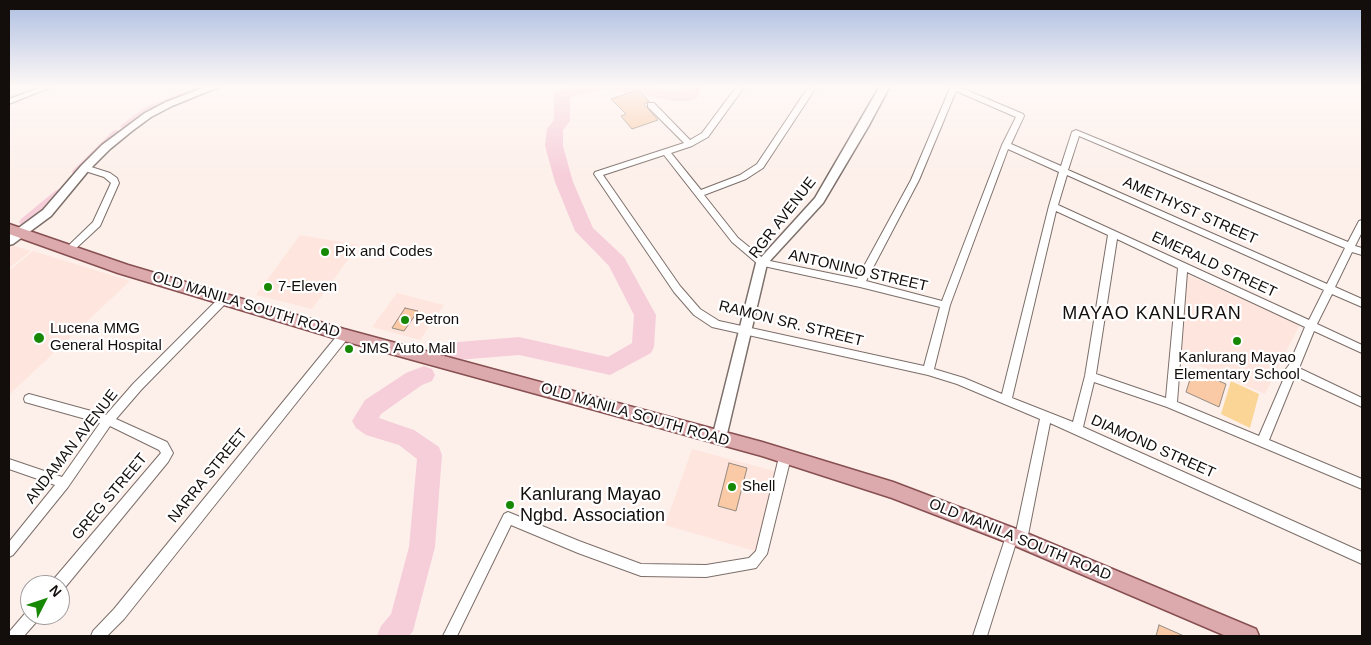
<!DOCTYPE html>
<html>
<head>
<meta charset="utf-8">
<style>
  body { margin:0 }
  #map { position:relative; width:1371px; height:645px; overflow:hidden; background:#fdf0eb; font-family:Helvetica,sans-serif }
  canvas { display:block }
  .frame { position:absolute; inset:0; border:10px solid #130d0c; pointer-events:none }
  .north { position:absolute; left:20px; top:575px; width:50px; height:50px; box-sizing:border-box; background:#fff; border:1px solid #a19e9e; border-radius:50%; rotate:49deg; font-size:14px; font-weight:700; line-height:20px; text-align:center; color:#130d0c }
  .north::after { content:''; display:block; margin:auto; width:18px; height:22px; background:#178803; clip-path:polygon(50% 0,100% 100%,50% 72%,0 100%) }
</style>
</head>
<body>
<div id="map">
<canvas width="1371" height="645"></canvas>
<div class="frame"></div>
<div class="north">N</div>
</div>
<script>
const ctx = document.querySelector('canvas').getContext('2d');
ctx.lineJoin = 'round';
function paint(path, color) {
  ctx.fillStyle = color;
  ctx.fill(path, 'evenodd');
}
function shape(rows) {
  const path = new Path2D();
  for (const r of rows) {
    path.moveTo(r[0], r[1]);
    for (let i = 2; i < r.length; i += 2) path.lineTo(r[i], r[i + 1]);
  }
  return path;
}
function stroke(path, color, width, dash) {
  ctx.strokeStyle = color;
  ctx.lineWidth = width;
  ctx.lineCap = dash ? 'butt' : 'round';
  ctx.setLineDash(dash || []);
  ctx.stroke(path);
}
function write(font, color, halo, rows, align = 'center') {
  ctx.font = font + ' Helvetica,sans-serif';
  ctx.lineWidth = 4.5;
  ctx.setLineDash([]);
  ctx.textBaseline = 'middle';
  ctx.strokeStyle = halo;
  ctx.fillStyle = color;
  for (const [text, x, y, turn = 0] of rows) {
    ctx.save();
    ctx.translate(x, y);
    ctx.rotate((+turn || 0) * Math.PI / 180);
    ctx.textAlign = isNaN(turn) ? turn : align;
    if (halo) ctx.strokeText(text, 0, 0);
    ctx.fillText(text, 0, 0);
    ctx.restore();
  }
}
const built = shape([
  [300,235,359,245,312,309,256,295],
  [11,245,31,251,9,268,9,246],
  [33,251,130,281,9,395,9,271],
  [1186,274,1300,324,1265,394,1182,358],
  [397,293,444,305,420,340,372,327],
  [692,449,778,472,758,552,665,525]
]);
const green = shape([
  [1231,381,1259,394,1250,428,1221,414]
]);
const canal = shape([
  [199,86,212,86,172,102,166,102,165,105,151,109,128,128,122,128,120,126,144,108,199,86],
  [116,130,119,131,119,135,81,174,73,174,72,172,73,170,113,131,116,130],
  [59,189,64,193,57,203,29,225,21,225,19,222,21,219,55,191,59,189]
]);
const river = shape([
  [579,86,610,86,608,89,570,97,570,121,563,130,563,146,573,182,593,228,624,257,656,315,654,347,651,353,610,375,519,355,458,360,450,357,447,351,450,345,458,342,519,337,608,357,632,343,634,315,609,266,575,231,555,182,545,146,547,129,554,120,554,94,556,91,579,86],
  [612,86,644,86,674,91,683,91,684,86,700,86,698,96,696,99,690,101,674,101,620,91,614,89,612,86],
  [424,366,432,369,435,375,432,381,422,385,381,414,379,418,414,430,439,447,442,455,435,547,413,631,409,636,377,636,381,626,391,614,409,547,417,459,399,445,366,435,356,428,352,421,365,400,406,373,424,366]
]);
const building = shape([
  [638,90,649,101,644,104,658,120,632,129,621,116,626,114,611,99,638,90],
  [405,308,418,311,404,331,392,328,405,308],
  [1193,370,1226,384,1219,407,1186,392,1193,370],
  [729,463,747,468,736,511,718,506,729,463],
  [1159,625,1184,636,1156,636,1159,625]
]);
const minor = shape([
  [44,86,54,86,9,104,9,99,44,86],
  [737,86,745,86,708,137,692,146,671,153,701,190,740,175,757,164,809,86,817,86,763,168,746,179,704,195,738,238,765,260,857,279,911,180,950,88,947,86,957,86,1023,114,1024,116,1011,144,1061,166,1072,132,1076,130,1348,242,1359,221,1362,220,1362,232,1355,246,1362,248,1362,255,1352,252,1335,287,1362,299,1362,307,1332,294,1317,324,1362,345,1362,353,1314,331,1299,368,1362,398,1362,407,1295,376,1269,440,1362,479,1362,489,1167,407,1094,382,1083,427,1362,552,1362,564,1050,423,1027,540,1025,544,1021,546,1016,543,987,636,973,636,1006,536,1008,532,1012,530,1016,532,1040,419,957,384,928,375,712,327,694,315,674,292,594,174,595,172,684,143,648,107,648,103,654,103,690,140,702,133,737,86],
  [956,91,1016,117,1002,145,942,301,866,281,919,180,956,91],
  [1079,136,1345,248,1327,284,1068,170,1079,136],
  [1008,149,1059,172,1049,206,1002,394,964,378,934,369,950,305,1008,149],
  [664,155,732,242,759,265,860,287,940,307,924,366,719,321,700,309,680,286,603,175,664,155],
  [1067,175,1324,290,1309,320,1058,205,1067,175],
  [1056,211,1108,235,1085,376,1073,422,1012,398,1056,211],
  [1117,239,1178,268,1166,398,1096,374,1117,239],
  [1187,272,1305,327,1289,365,1286,369,1287,371,1259,436,1177,402,1187,272],
  [85,165,110,173,117,178,119,183,100,226,73,251,70,252,65,249,67,247,93,222,111,183,104,177,82,170,82,166,85,165],
  [225,294,230,298,228,301,141,390,116,419,167,442,173,453,168,462,63,590,60,591,60,585,52,585,53,580,161,453,159,450,110,426,68,487,13,555,9,557,9,542,55,485,9,469,9,459,62,477,100,423,25,402,24,399,25,396,29,394,106,415,133,384,222,295,225,294],
  [344,331,348,332,349,335,348,338,124,619,107,636,91,636,93,631,114,609,340,332,344,331],
  [785,452,789,453,791,457,767,554,756,568,706,577,641,576,578,553,511,525,457,636,443,636,504,514,508,512,579,541,641,564,706,565,749,558,756,551,779,457,781,453,785,452],
  [28,610,30,610,30,615,40,615,38,620,24,636,9,636,10,631,28,610]
]);
const tertiary = shape([
  [208,86,221,86,172,106,151,117,132,131,110,149,89,170,51,216,13,244,9,245,9,235,43,210,81,166,102,145,145,113,166,102,208,86],
  [880,86,890,86,868,127,823,203,767,264,726,438,724,442,719,444,714,442,712,438,756,263,815,198,880,86]
]);
const primary = shape([
  [9,224,128,265,344,329,762,442,893,482,1019,530,1256,629,1259,636,1226,636,1006,542,892,498,762,456,344,341,118,273,9,234,9,224]
]);
const markers = [
  [325,252,5,"#178803"],
  [268,287,5,"#178803"],
  [405,320,5,"#178803"],
  [39,338,6,"#178803"],
  [1237,341,5,"#178803"],
  [349,349,5,"#178803"],
  [732,487,5,"#178803"],
  [510,505,5,"#178803"]
];
const streetNames = [
  ["AMETHYST STREET",1190,211,24],
  ["RGR AVENUE",783,218,-52],
  ["EMERALD STREET",1214,265,25],
  ["ANTONINO STREET",858,271,13],
  ["OLD MANILA SOUTH ROAD",246,305,17],
  ["RAMON SR. STREET",791,324,14],
  ["OLD MANILA SOUTH ROAD",635,415,16],
  ["ANDAMAN AVENUE",72,447,-52],
  ["DIAMOND STREET",1153,447,24],
  ["NARRA STREET",208,476,-51],
  ["GREG STREET",110,497,-50],
  ["OLD MANILA SOUTH ROAD",1020,540,22]
];
const poiNames = [
  ["Pix and Codes",335,252],
  ["7-Eleven",278,287],
  ["Petron",415,320],
  ["Lucena MMG",50,329],
  ["General Hospital",50,346],
  ["JMS Auto Mall",359,349],
  ["Kanlurang Mayao",1237,358,"center"],
  ["Elementary School",1237,375,"center"],
  ["Shell",742,487]
];
const quarterNames = [
  ["MAYAO KANLURAN",1152,314]
];
const nearPoinames = [
  ["Kanlurang Mayao",520,495],
  ["Ngbd. Association",520,516]
];
paint(built, '#fee5dd');
paint(green, '#fad596');
paint(canal, '#f6ceda');
paint(river, '#f6ceda');
paint(building, '#f9caa5');
stroke(building, '#968a81', 1);
stroke(minor, '#7c6e69', 2);
stroke(tertiary, '#7c6e69', 3);
stroke(primary, '#874f50', 3);
paint(minor, '#fff');
paint(tertiary, '#fff');
paint(primary, '#dcaaac');
const sky = ctx.createLinearGradient(0, 0, 0, 176);
sky.addColorStop(0, '#adbee2');
sky.addColorStop(0.49, '#fef8f6');
sky.addColorStop(1, '#fef8f600');
ctx.fillStyle = sky;
ctx.fillRect(0, 0, 1371, 176);
for (const [x, y, r, color] of markers) {
  const dot = new Path2D();
  dot.arc(x, y, r, 0, 2 * Math.PI);
  ctx.fillStyle = color;
  ctx.fill(dot);
  stroke(dot, '#fff', 2);
}
write('15px', '#130d0c', '#fff', streetNames);
write('15px', '#130d0c', '#fff', poiNames, 'left');
ctx.letterSpacing = '1px';
write('18px', '#130d0c', '#fff', quarterNames);
ctx.letterSpacing = '0px';
write('18px', '#130d0c', '#fff', nearPoinames, 'left');
</script>
</body>
</html>
